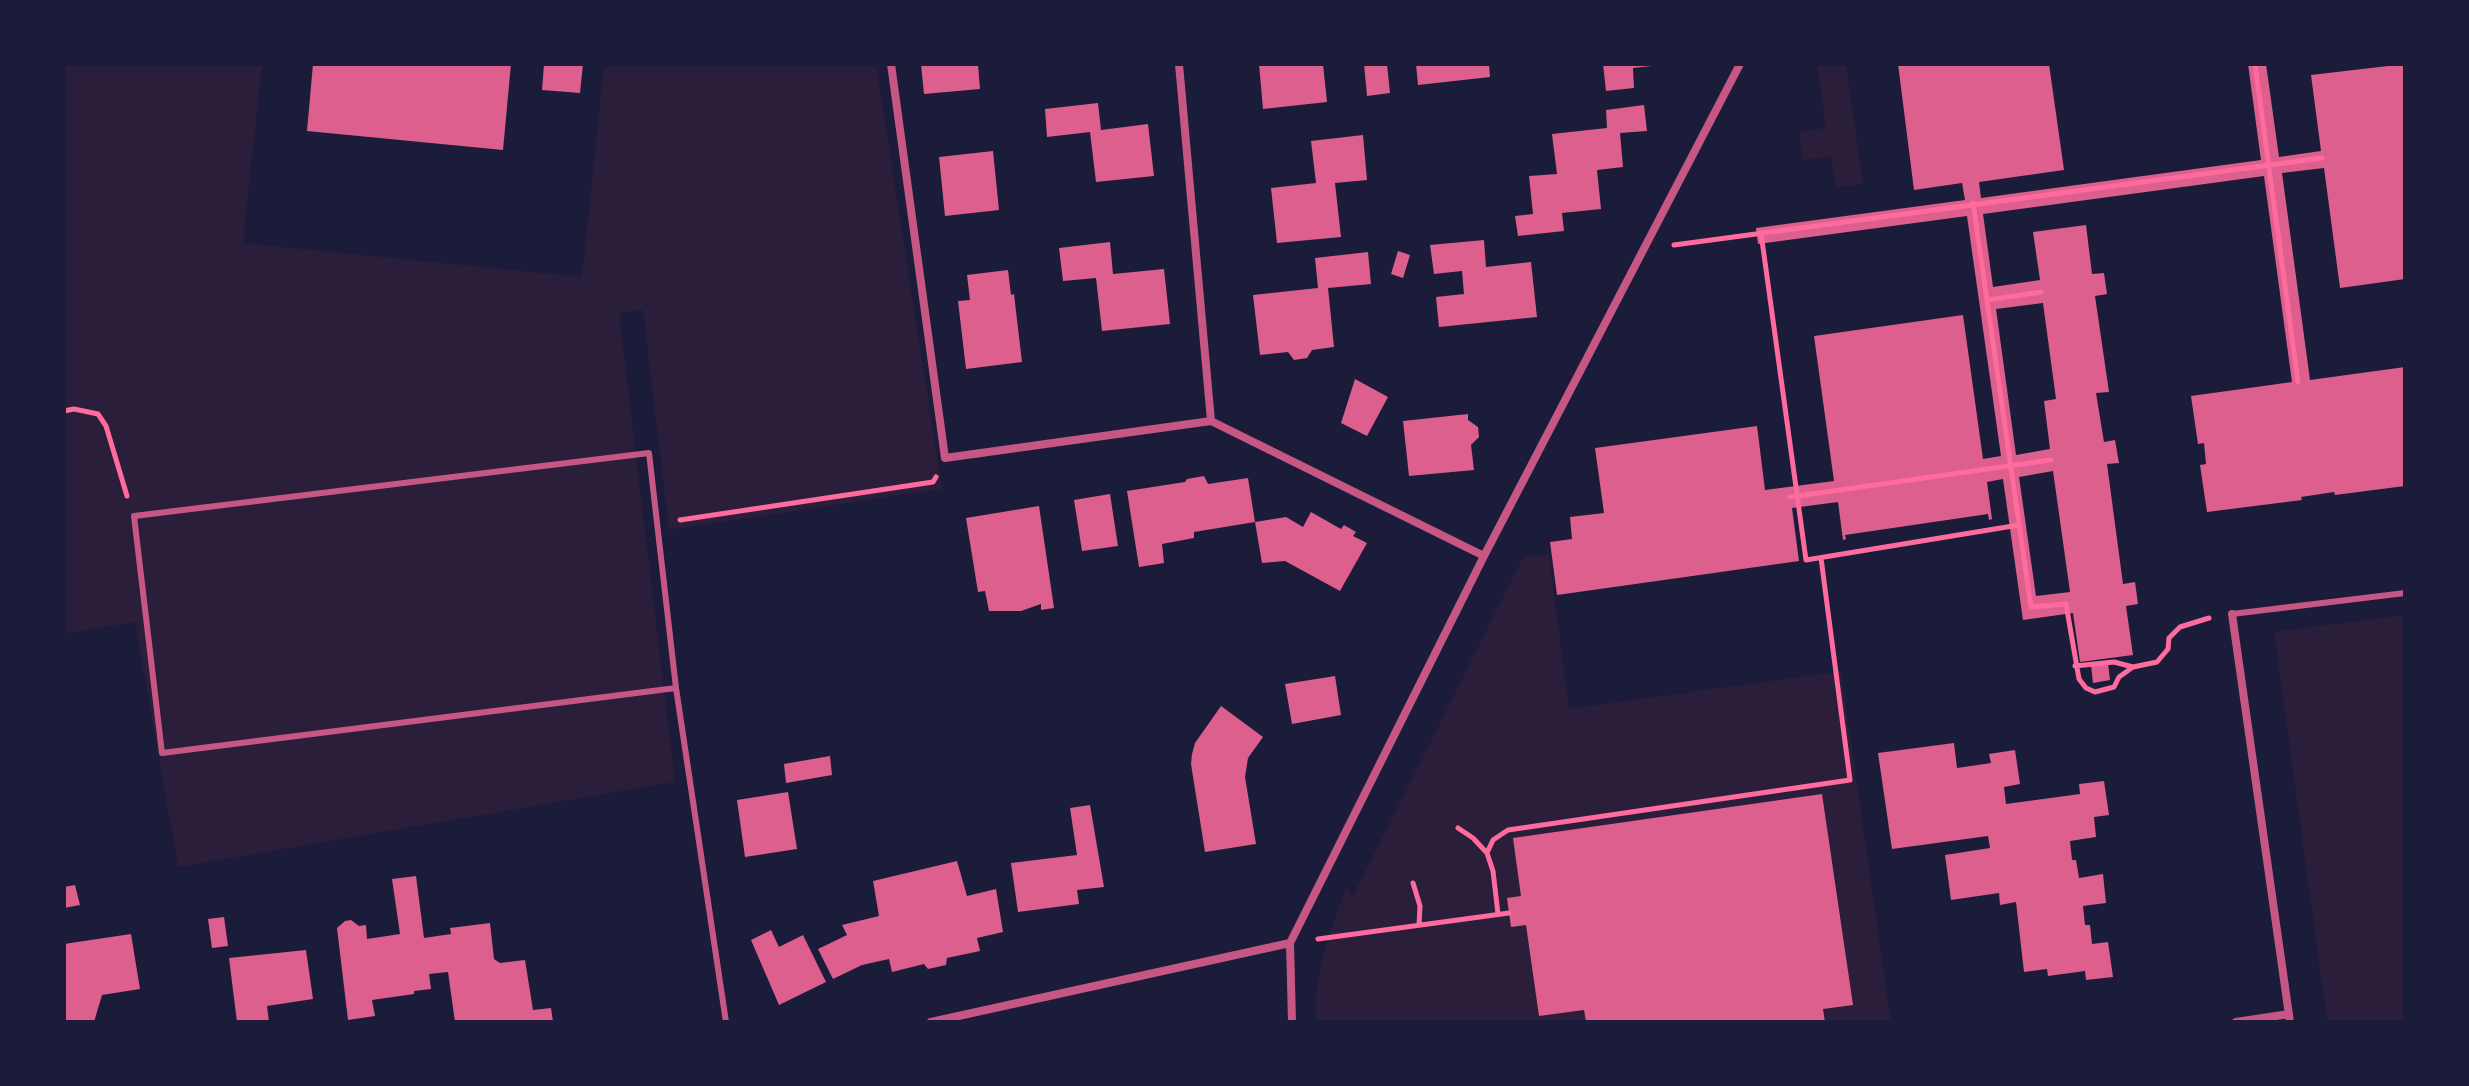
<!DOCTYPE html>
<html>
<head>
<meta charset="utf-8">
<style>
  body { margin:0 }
  #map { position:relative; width:2469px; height:1086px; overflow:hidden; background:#1b1b3a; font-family:Quicksand,sans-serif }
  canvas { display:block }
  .frame { position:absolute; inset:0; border:66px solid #1b1b3a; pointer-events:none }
</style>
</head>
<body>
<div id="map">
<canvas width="2469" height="1086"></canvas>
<div class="frame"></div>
</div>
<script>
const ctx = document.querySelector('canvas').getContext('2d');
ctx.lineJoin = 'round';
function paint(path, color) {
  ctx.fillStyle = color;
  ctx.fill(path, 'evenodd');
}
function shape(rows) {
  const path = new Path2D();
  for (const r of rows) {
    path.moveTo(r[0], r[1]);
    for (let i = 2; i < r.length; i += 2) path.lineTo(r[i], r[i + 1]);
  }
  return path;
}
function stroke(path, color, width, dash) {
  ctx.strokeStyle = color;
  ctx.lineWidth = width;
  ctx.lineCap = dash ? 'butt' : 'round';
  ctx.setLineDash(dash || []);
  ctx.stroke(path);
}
const green = shape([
  [64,64,262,64,243,243,582,277,604,64,876,64,942,489,669,530,643,310,619,313,675,782,178,867,135,622,64,634],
  [1817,64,1846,64,1863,184,1836,188,1831,156,1803,160,1799,132,1826,128],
  [1549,554,1569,709,1841,671,1891,1022,1315,1022,1317,987,1324,950,1346,886,1353,896,1523,557],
  [2405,615,2405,1022,2327,1022,2274,632]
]);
const building = shape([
  [313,64,511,64,503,150,307,131],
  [544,64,583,64,580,93,542,90],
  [921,64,978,64,980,89,924,94],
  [1259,64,1323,64,1327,102,1263,109],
  [1364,64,1387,64,1390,93,1367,96],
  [1416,64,1489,64,1490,77,1418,85],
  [1603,64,1651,64,1652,66,1633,68,1634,88,1606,91],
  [1898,64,2049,64,2064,170,1979,182,1981,198,2261,160,2248,64,2266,64,2279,157,2321,151,2311,75,2405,64,2405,279,2340,288,2324,168,2282,173,2310,380,2405,367,2405,486,2335,495,2334,492,2301,497,2302,500,2207,512,2200,465,2206,464,2204,443,2198,444,2191,396,2292,382,2264,176,1983,214,1993,287,2040,280,2033,232,2086,225,2092,274,2104,273,2107,294,2095,296,2109,392,2096,393,2104,442,2115,440,2119,463,2107,464,2123,584,2135,582,2138,604,2126,606,2133,655,2080,662,2073,613,2023,620,2003,479,1987,482,1992,519,1989,520,1988,514,1845,535,1846,539,1843,540,1838,502,1792,508,1799,561,1557,595,1550,542,1572,539,1570,517,1604,513,1595,448,1757,426,1765,490,1834,481,1814,336,1963,315,1983,459,2001,456,1967,216,1758,244,1756,228,1965,200,1962,183,1914,190],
  [2043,303,2056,399,2044,401,2050,449,2016,455,1996,309],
  [2053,471,2070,592,2036,596,2019,477],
  [1098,103,1101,130,1148,124,1154,176,1096,182,1090,132,1047,137,1045,109],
  [1644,105,1647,131,1620,133,1623,167,1597,170,1601,209,1562,213,1564,231,1518,236,1515,216,1533,214,1529,176,1557,174,1552,134,1607,128,1606,110],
  [1363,135,1367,180,1335,183,1341,237,1277,243,1271,188,1316,183,1311,141],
  [993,151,999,210,945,216,939,157],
  [1484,240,1486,267,1531,262,1537,317,1439,327,1436,297,1464,294,1462,271,1434,274,1430,245],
  [1110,242,1113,274,1164,269,1170,324,1102,331,1096,278,1063,281,1059,248],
  [1398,251,1410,255,1403,278,1391,274],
  [1368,252,1371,284,1328,288,1334,347,1312,350,1307,358,1294,360,1288,352,1260,355,1253,295,1318,288,1315,258],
  [1008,270,1011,295,1014,294,1022,362,966,369,958,301,970,300,967,275],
  [1355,379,1388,397,1367,436,1341,423],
  [1468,414,1468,420,1478,427,1479,437,1471,445,1474,470,1409,476,1403,421],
  [1204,476,1208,484,1248,478,1255,522,1286,517,1303,527,1311,512,1341,529,1344,525,1356,532,1353,536,1367,543,1340,591,1285,561,1262,563,1255,522,1194,532,1194,538,1162,544,1164,563,1139,567,1127,491,1185,482,1187,479],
  [1110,494,1118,546,1082,551,1074,500],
  [1039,506,1054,608,1041,610,1041,604,1021,611,989,611,985,591,978,592,966,518],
  [2108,663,2110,680,2093,683,2091,665],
  [1335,676,1341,715,1292,724,1285,684],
  [1221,706,1263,737,1248,758,1245,777,1256,844,1205,852,1191,764,1192,754,1195,743],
  [1954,743,1957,768,1991,763,1989,754,2015,750,2020,784,2004,787,2006,804,2080,794,2079,784,2104,781,2109,815,2094,817,2096,837,2070,841,2072,860,2076,860,2079,878,2103,874,2106,903,2083,906,2085,925,2090,925,2092,944,2108,942,2113,977,2086,980,2085,971,2048,976,2047,969,2024,972,2016,902,2000,905,1999,893,1951,900,1945,855,1990,848,1988,836,1892,849,1878,753],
  [830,756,832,775,786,783,784,764],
  [788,792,797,849,745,857,737,800],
  [1822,794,1853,1005,1823,1009,1825,1022,1586,1022,1584,1010,1539,1016,1526,925,1511,927,1509,913,1507,898,1521,896,1513,838],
  [1090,805,1104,887,1077,890,1079,904,1018,912,1011,863,1077,855,1070,808],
  [957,861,967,896,996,889,1003,932,977,938,980,951,947,958,946,965,928,969,924,964,892,972,889,959,862,965,833,979,818,949,847,935,842,925,879,916,873,881],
  [416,876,424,938,451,934,450,928,490,923,494,959,500,963,525,960,533,1010,551,1008,553,1022,455,1022,448,972,429,974,431,989,414,991,414,994,372,1000,375,1016,348,1020,337,928,345,921,351,920,359,926,366,925,367,939,400,934,392,879],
  [75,885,80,905,64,908,64,887],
  [224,917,228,946,212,948,208,919],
  [771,930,779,947,803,935,826,982,779,1005,751,940],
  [131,934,140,989,102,995,94,1022,64,1022,64,944],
  [306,950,313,999,267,1006,269,1022,237,1022,229,958]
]);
const path = shape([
  [2255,64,2298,382],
  [1973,203,2031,607,2066,604,2079,679,2086,688,2095,692,2114,687,2119,677,2133,667,2157,662,2168,649,2169,638,2180,627,2209,618],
  [1761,233,1806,560,2019,525],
  [1674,245,2322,158],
  [1988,300,2041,292],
  [64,411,74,409,98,414,106,426,127,496],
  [1790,497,2051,460],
  [680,520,933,482,936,477],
  [2075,666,2114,662,2133,667],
  [1458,828,1473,838,1487,853,1493,871,1498,914],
  [1487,853,1493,840,1508,830,1850,780,1821,558],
  [1413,883,1420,906,1419,925],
  [1318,939,1509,913]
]);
const service = shape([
  [2232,614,2405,593],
  [676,688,162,753,134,516,649,453,676,688,726,1022]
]);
const minor = shape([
  [891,64,945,458,1211,421],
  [1179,64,1211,421,1484,556],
  [2232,614,2290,1022],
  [931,1022,1290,943],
  [1292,1022,1290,943,1484,556,1740,64],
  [2236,1022,2289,1014]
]);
paint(green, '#2a1e3b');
paint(building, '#dd5f8e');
stroke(path, '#ff6b9d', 5);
stroke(service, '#c65784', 6);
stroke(minor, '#c65784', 8);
</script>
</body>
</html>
